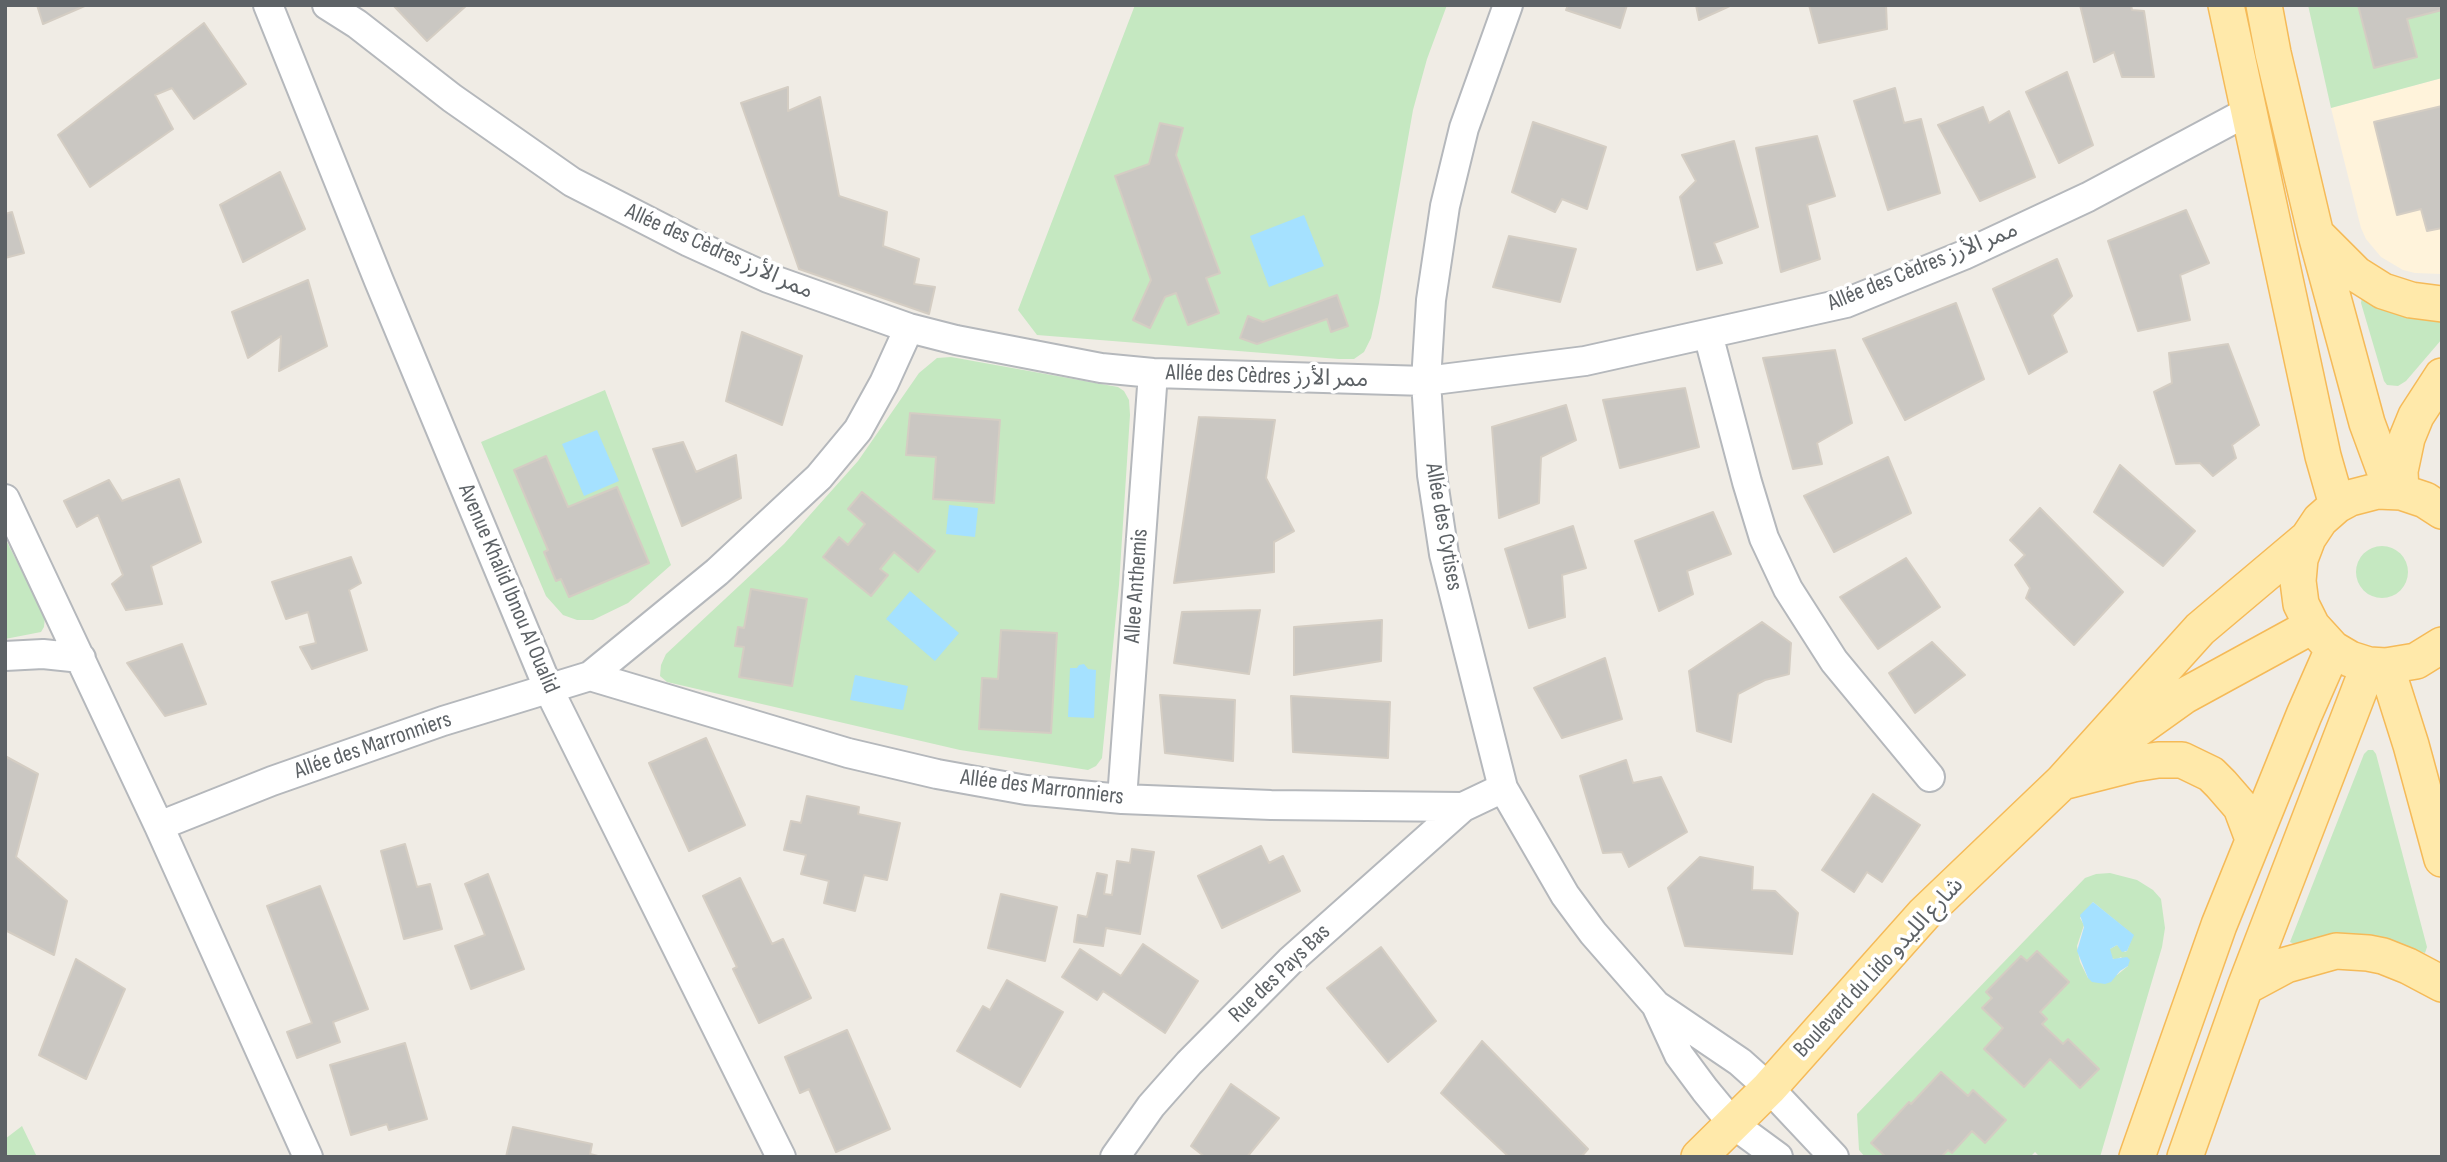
<!DOCTYPE html>
<html>
<head>
<meta charset="utf-8">
<style>
  body { margin:0 }
  #map { position:relative; width:2447px; height:1162px; overflow:hidden; background:#f0ece5; font-family:"Sofia Sans Condensed",sans-serif }
  canvas { display:block }
  .frame { position:absolute; inset:0; border:7px solid #5d6266; pointer-events:none }
</style>
</head>
<body>
<div id="map">
<canvas width="2447" height="1162"></canvas>
<div class="frame"></div>
</div>
<script>
const ctx = document.querySelector('canvas').getContext('2d');
ctx.lineJoin = 'round';
function paint(path, color) {
  ctx.fillStyle = color;
  ctx.fill(path, 'evenodd');
}
function shape(rows) {
  const path = new Path2D();
  for (const r of rows) {
    if (r.length === 3) {
      path.moveTo(r[0] + r[2], r[1]);
      path.arc(r[0], r[1], r[2], 0, 2 * Math.PI);
      continue;
    }
    path.moveTo(r[0], r[1]);
    for (let i = 2; i < r.length; i += 2) path.lineTo(r[i], r[i + 1]);
  }
  return path;
}
function stroke(path, color, width, dash) {
  ctx.strokeStyle = color;
  ctx.lineWidth = width;
  ctx.lineCap = dash ? 'butt' : 'round';
  ctx.setLineDash(dash || []);
  ctx.stroke(path);
}
function write(font, color, halo, rows, align = 'center') {
  ctx.font = font + ' "Sofia Sans Condensed","Noto Sans Arabic",sans-serif';
  ctx.lineWidth = 7;
  ctx.setLineDash([]);
  ctx.textBaseline = 'middle';
  ctx.strokeStyle = halo;
  ctx.fillStyle = color;
  for (const [text, x, y, turn = 0] of rows) {
    ctx.save();
    ctx.translate(x, y);
    ctx.rotate((+turn || 0) * Math.PI / 180);
    ctx.textAlign = isNaN(turn) ? turn : align;
    if (halo) ctx.strokeText(text, 0, 0);
    ctx.fillText(text, 0, 0);
    ctx.restore();
  }
}
const commercial = shape([
  [2442,78,2442,274,2415,273,2403,270,2381,257,2366,239,2361,228,2331,108]
]);
const green = shape([
  [1135,5,1447,5,1427,59,1413,110,1379,303,1371,338,1364,352,1354,359,1339,359,1037,335,1018,310],
  [1160,123,1183,128,1176,155,1219,273,1206,278,1219,313,1189,325,1176,293,1165,297,1150,328,1133,320,1151,280,1149,164],
  [1337,296,1348,325,1331,332,1327,319,1257,344,1240,338,1248,317,1263,322],
  [2308,5,2358,5,2374,68,2417,57,2407,19,2442,10,2442,78,2331,108],
  [2362,297,2442,320,2442,339,2406,381,2398,386,2387,385,2384,381,2361,303],
  [951,357,1118,387,1124,391,1129,400,1130,415,1119,585,1102,758,1096,766,1088,770,960,750,667,682,660,676,661,665,666,654,784,544,858,461,919,373,937,358],
  [910,413,1000,421,993,503,933,499,936,457,907,455],
  [862,492,935,551,918,571,894,552,880,569,887,575,871,596,823,557,839,537,848,545,865,524,848,509],
  [751,589,807,599,792,686,739,677,744,647,735,645,738,627,744,628],
  [1057,633,1051,733,980,729,982,678,998,679],
  [605,390,671,565,628,603,593,620,577,620,563,615,546,596,481,442],
  [546,456,568,507,617,487,649,562,569,597,561,579,556,581,544,552,548,550,514,470],
  [5,538,45,617,44,627,41,632,5,639],
  [2382,572,26],
  [2368,750,2373,750,2376,754,2427,947,2425,953,2384,939,2318,938,2294,944,2290,942,2364,754],
  [2110,873,2137,880,2153,890,2161,899,2165,928,2162,947,2100,1157,2040,1157,2035,1152,2030,1157,1941,1157,1948,1150,1952,1153,1972,1131,1985,1143,2006,1120,1974,1090,1968,1096,1941,1072,1911,1104,1908,1102,1871,1143,1886,1157,1865,1157,1859,1150,1857,1114,2085,878,2096,874],
  [2093,902,2133,935,2127,951,2125,952,2117,945,2110,949,2110,957,2116,960,2121,957,2128,966,2117,975,2088,978,2080,962,2077,946,2084,925,2080,918],
  [2037,951,2042,1024,2063,1044,2068,1039,2080,1088,2050,1059,2023,1087,1984,1049,2003,1028,1992,998,1987,992,2021,956,2027,961],
  [22,1126,37,1157,5,1157,5,1139]
]);
const water = shape([
  [1304,215,1324,266,1269,287,1250,236],
  [597,430,619,481,584,496,562,444],
  [949,505,978,508,975,537,946,534],
  [910,591,959,633,935,661,886,619],
  [1084,664,1088,669,1096,670,1094,718,1068,717,1070,668,1077,668,1079,665],
  [855,675,908,686,903,710,850,700],
  [2093,902,2134,935,2127,951,2122,952,2117,945,2110,949,2113,959,2127,957,2130,960,2128,966,2120,971,2111,982,2105,984,2092,982,2088,978,2077,951,2084,927,2080,915]
]);
const building = shape([
  [37,5,87,5,43,24,37,5],
  [393,5,467,5,427,41,393,5],
  [1568,5,1627,5,1620,28,1566,10,1568,5],
  [1696,5,1732,5,1699,20,1696,5],
  [1809,5,1886,5,1887,29,1819,43,1809,5],
  [2080,5,2131,5,2132,10,2144,11,2154,77,2122,77,2114,52,2094,62,2080,5],
  [2358,5,2442,5,2442,10,2407,19,2417,57,2374,68,2358,5],
  [204,23,246,84,194,119,172,88,155,95,173,129,90,187,58,135,204,23],
  [2067,72,2093,145,2059,163,2026,92,2067,72],
  [788,87,788,111,820,97,839,196,887,212,883,246,919,259,914,284,935,287,929,314,799,269,741,103,788,87],
  [1895,88,1904,123,1921,119,1940,193,1888,210,1854,101,1895,88],
  [2442,106,2442,228,2427,231,2421,209,2397,215,2374,122,2442,106],
  [1983,107,1989,123,2009,111,2035,177,1980,201,1938,125,1983,107],
  [1533,122,1606,147,1587,209,1562,199,1555,212,1512,192,1533,122],
  [1160,123,1183,128,1176,155,1220,273,1206,278,1219,313,1188,325,1176,293,1165,297,1150,328,1133,320,1151,280,1115,176,1149,164,1160,123],
  [1817,136,1835,196,1807,205,1820,259,1781,272,1756,148,1817,136],
  [1734,141,1758,227,1714,243,1722,263,1697,270,1680,197,1696,181,1682,155,1734,141],
  [280,172,305,229,243,262,220,205,280,172],
  [2186,210,2209,263,2180,275,2190,320,2138,331,2108,241,2186,210],
  [12,212,24,253,5,258,5,214,12,212],
  [1509,236,1576,249,1560,302,1493,287,1509,236],
  [2057,259,2072,296,2052,315,2067,352,2029,374,1993,289,2057,259],
  [308,280,327,346,279,371,281,336,248,358,232,312,308,280],
  [1337,295,1348,326,1331,332,1327,319,1257,344,1240,338,1248,316,1263,322,1337,295],
  [1956,303,1984,379,1905,420,1863,339,1956,303],
  [742,332,802,356,782,425,726,401,742,332],
  [2228,344,2259,425,2232,445,2236,458,2213,476,2200,463,2176,464,2154,392,2172,383,2169,353,2228,344],
  [1835,350,1852,423,1817,443,1822,464,1793,469,1763,358,1835,350],
  [1685,388,1699,447,1620,468,1603,400,1685,388],
  [1566,405,1576,440,1541,457,1539,503,1499,518,1492,427,1566,405],
  [910,413,1000,420,994,503,933,499,936,457,906,455,910,413],
  [1199,417,1275,420,1266,478,1294,531,1274,542,1274,572,1174,583,1199,417],
  [683,442,696,472,736,455,741,498,682,526,653,449,683,442],
  [546,456,568,507,617,487,649,563,569,597,561,579,556,581,544,552,548,550,514,470,546,456],
  [1888,457,1911,513,1834,552,1804,496,1888,457],
  [2120,465,2195,531,2163,566,2094,512,2120,465],
  [179,479,201,542,151,566,162,604,126,610,112,584,123,575,98,515,77,527,64,501,109,480,122,501,179,479],
  [862,492,935,551,918,572,894,552,880,569,888,575,871,596,823,557,839,537,848,545,865,524,848,509,862,492],
  [2040,508,2123,592,2074,645,2026,598,2030,588,2015,565,2025,555,2010,540,2040,508],
  [1713,512,1731,554,1687,571,1693,594,1659,611,1635,541,1713,512],
  [1573,526,1586,568,1562,575,1565,617,1529,628,1505,549,1573,526],
  [351,557,361,583,349,590,367,650,312,669,300,647,316,643,308,612,286,619,272,582,351,557],
  [1906,558,1940,607,1878,649,1840,597,1906,558],
  [751,589,807,599,792,686,739,677,744,647,735,646,738,627,744,628,751,589],
  [1260,610,1249,674,1174,663,1182,612,1260,610],
  [1382,620,1381,661,1294,675,1294,627,1382,620],
  [1762,622,1791,643,1789,674,1765,680,1738,694,1731,742,1697,731,1689,671,1762,622],
  [1001,630,1057,633,1051,733,979,729,982,678,998,679,1001,630],
  [1932,642,1965,675,1915,713,1889,673,1932,642],
  [182,644,206,704,165,716,127,663,182,644],
  [1605,658,1622,719,1562,738,1534,688,1605,658],
  [1160,695,1235,700,1233,761,1165,753,1160,695],
  [1291,696,1390,702,1388,758,1293,752,1291,696],
  [706,738,745,825,689,851,649,763,706,738],
  [5,756,38,774,16,857,67,901,54,955,5,930,5,756],
  [1626,760,1633,783,1661,777,1687,832,1629,867,1622,852,1603,853,1580,776,1626,760],
  [1873,794,1920,825,1882,882,1867,872,1854,892,1822,870,1873,794],
  [807,796,859,807,858,814,900,823,887,880,864,875,855,911,824,903,829,881,801,874,806,855,784,850,791,821,801,823,807,796],
  [405,844,417,887,430,884,442,929,404,939,381,851,405,844],
  [1261,846,1269,863,1283,856,1300,891,1222,928,1198,876,1261,846],
  [1132,849,1154,852,1140,934,1106,928,1103,946,1074,942,1078,915,1087,917,1097,873,1107,875,1104,894,1112,895,1117,861,1130,863,1132,849],
  [1700,857,1753,867,1752,890,1775,891,1798,913,1792,954,1685,946,1668,888,1700,857],
  [488,874,524,969,471,989,455,946,485,935,465,884,488,874],
  [740,878,772,944,783,939,811,998,759,1023,733,969,737,967,703,896,740,878],
  [320,886,368,1009,333,1022,340,1042,297,1058,287,1032,312,1023,267,906,320,886],
  [1001,894,1057,907,1045,961,988,948,1001,894],
  [1143,944,1198,981,1165,1033,1103,991,1097,1000,1062,977,1080,949,1121,976,1143,944],
  [1381,947,1436,1021,1388,1062,1327,988,1381,947],
  [2037,951,2069,982,2040,1012,2047,1019,2042,1024,2063,1044,2068,1039,2099,1069,2080,1088,2050,1059,2024,1087,1984,1049,2003,1028,1982,1008,1992,998,1986,992,2021,956,2027,961,2037,951],
  [76,959,125,989,86,1079,39,1055,76,959],
  [1007,980,1063,1012,1020,1087,957,1051,983,1006,990,1010,1007,980],
  [847,1030,890,1129,836,1152,809,1089,800,1093,785,1057,847,1030],
  [1482,1041,1588,1149,1581,1157,1509,1157,1441,1093,1482,1041],
  [405,1043,427,1119,389,1130,387,1124,351,1135,330,1065,405,1043],
  [1941,1072,1968,1096,1973,1090,2006,1120,1985,1143,1972,1131,1952,1153,1948,1150,1941,1157,1886,1157,1871,1143,1909,1102,1911,1104,1941,1072],
  [1231,1084,1279,1118,1247,1157,1205,1157,1191,1146,1231,1084],
  [513,1127,592,1144,590,1154,602,1157,506,1157,513,1127]
]);
const minor = shape([
  [268,5,379,281,549,690,781,1157],
  [327,5,357,24,452,98,572,182,689,242,768,278,909,328,956,340,1101,368,1153,373,1426,381,1585,361,1846,303,1964,255,2088,197,2247,112],
  [1508,5,1464,128,1445,206,1431,300,1426,381,1432,475,1444,554,1503,788,1565,895,1593,933,1656,1005,1679,1055,1705,1090,1733,1124,1778,1157],
  [1708,334,1747,482,1764,538,1788,589,1834,661,1930,777],
  [5,499,159,826,308,1157],
  [5,656,43,654,81,658],
  [590,676,848,753,937,774,1026,790,1122,799,1271,805,1463,807,1503,788],
  [1122,799,1153,373],
  [159,826,272,781,443,721,590,676,717,572,819,477,858,430,884,383,909,328],
  [1656,1005,1740,1062,1769,1088,1834,1157],
  [1115,1157,1151,1106,1189,1063,1290,961,1463,807]
]);
const major = shape([
  [2226,5,2323,456,2337,505],
  [2264,5,2273,53,2316,235,2367,423,2392,491],
  [2320,238,2356,274,2383,291,2411,300,2442,304],
  [2401,492,2400,471,2407,438,2416,416,2442,376],
  [2442,511,2425,500,2401,492,2377,491,2350,498,2337,505,2320,520,2308,538,2300,559,2298,581,2301,604,2312,626,2333,649,2350,659,2369,665,2386,666,2416,661,2442,645],
  [2386,666,2411,745,2442,859],
  [2114,746,2184,696,2312,626],
  [2062,782,2133,764,2158,760,2182,760,2211,774,2221,784,2241,807,2253,839],
  [2245,987,2286,965,2336,951,2368,953,2383,956,2408,966,2442,984],
  [1699,1157,1769,1088,1924,914,2062,782,2200,629,2308,538],
  [2137,1157,2219,925,2304,715,2333,649],
  [2185,1157,2245,987,2369,665]
]);
const streetNames = [
  ["Allée des Cèdres ممر الأرز",719,252,24],
  ["Allée des Cèdres ممر الأرز",1923,267,-22],
  ["Allée des Cèdres ممر الأرز",1267,377,2],
  ["Allée des Cytises",1443,527,80],
  ["Allee Anthemis",1137,586,-86],
  ["Avenue Khalid Ibnou Al Oualid",508,589,67],
  ["Allée des Marronniers",373,746,-19],
  ["Allée des Marronniers",1042,788,7],
  ["Boulevard du Lido شارع الليدو",1879,968,-47],
  ["Rue des Pays Bas",1280,974,-44]
];
paint(commercial, '#fff3db');
paint(green, '#c5e8c1');
paint(water, '#a5e1ff');
paint(building, '#cac7c2');
stroke(building, '#d4cdc3', 2);
stroke(minor, '#b5b8bc', 32);
stroke(major, '#f5ba58', 38);
stroke(minor, '#fff', 28);
stroke(major, '#ffe9aa', 35);
write('23px', '#5d6266', '#fff', streetNames);
</script>
</body>
</html>
